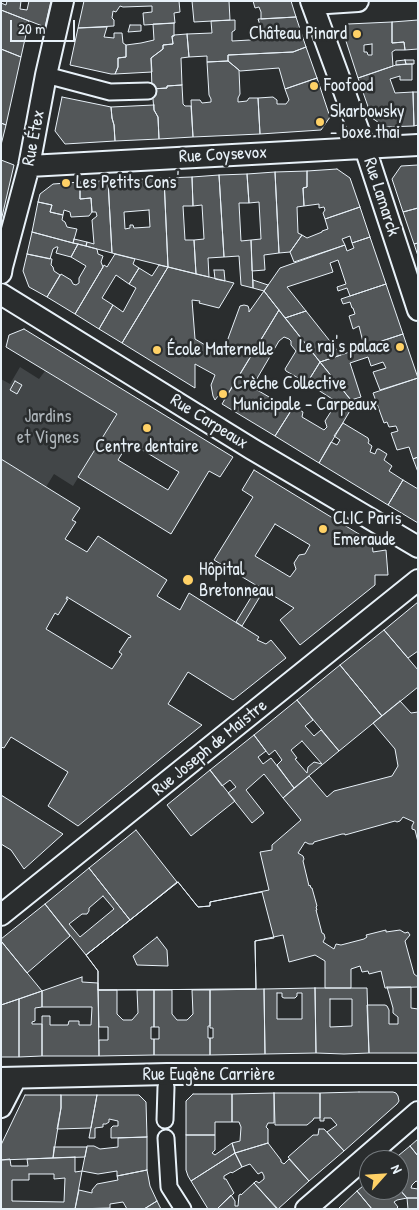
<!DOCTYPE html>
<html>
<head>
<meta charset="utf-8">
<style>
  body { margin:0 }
  #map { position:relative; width:419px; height:1210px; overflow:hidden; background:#2a2d2e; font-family:"Patrick Hand",sans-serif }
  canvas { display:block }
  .frame { position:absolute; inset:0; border:2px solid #e8f1f8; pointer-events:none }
  .north { position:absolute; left:359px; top:1150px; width:50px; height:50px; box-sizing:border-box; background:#2a2d2e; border:1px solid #767b7f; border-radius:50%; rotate:64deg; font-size:14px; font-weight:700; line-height:20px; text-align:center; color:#e8f1f8 }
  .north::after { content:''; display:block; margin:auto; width:18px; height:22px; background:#ffd166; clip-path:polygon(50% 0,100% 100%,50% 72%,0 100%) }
  .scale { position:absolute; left:10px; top:20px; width:65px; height:22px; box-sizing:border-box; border:2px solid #e8f1f8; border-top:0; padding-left:6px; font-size:15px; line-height:18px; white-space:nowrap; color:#e8f1f8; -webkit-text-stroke:4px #2a2d2e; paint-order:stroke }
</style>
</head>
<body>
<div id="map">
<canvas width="419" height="1210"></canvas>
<div class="frame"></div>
<div class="north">N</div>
<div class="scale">20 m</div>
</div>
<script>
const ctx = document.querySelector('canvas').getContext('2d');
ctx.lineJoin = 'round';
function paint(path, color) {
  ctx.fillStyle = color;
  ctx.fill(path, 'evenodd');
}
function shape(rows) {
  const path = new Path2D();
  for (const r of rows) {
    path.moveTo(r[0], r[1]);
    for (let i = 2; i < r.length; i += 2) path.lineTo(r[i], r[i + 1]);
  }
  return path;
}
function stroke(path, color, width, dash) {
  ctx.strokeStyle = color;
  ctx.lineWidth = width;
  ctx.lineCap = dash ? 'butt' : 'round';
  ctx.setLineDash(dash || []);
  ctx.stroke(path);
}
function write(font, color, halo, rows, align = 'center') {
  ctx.font = font + ' "Patrick Hand",sans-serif';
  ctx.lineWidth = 5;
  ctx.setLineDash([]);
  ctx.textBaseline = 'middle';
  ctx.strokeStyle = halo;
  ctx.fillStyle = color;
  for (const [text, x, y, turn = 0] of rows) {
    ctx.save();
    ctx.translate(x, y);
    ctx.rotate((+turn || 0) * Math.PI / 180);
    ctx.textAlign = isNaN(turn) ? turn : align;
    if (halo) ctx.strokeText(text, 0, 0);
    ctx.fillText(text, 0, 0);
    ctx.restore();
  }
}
const green = shape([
  [20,367,39,379,45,371,117,414,73,486,54,474,46,487,1,459,1,379,10,384]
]);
const building = shape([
  [7,1,21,1,20,9,27,10,29,1,51,1,45,27,1,10,1,3,6,5,7,1],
  [84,1,179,1,180,12,174,13,175,23,144,25,143,13,152,12,152,6,123,7,120,6,116,12,113,11,112,18,114,20,114,26,78,28,84,1],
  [192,1,229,1,230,20,194,22,192,1],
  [253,1,291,1,296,17,261,19,261,12,259,7,255,8,253,1],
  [1,10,29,21,21,57,1,49,1,10],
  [296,17,306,47,293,52,228,55,228,61,207,62,207,56,189,57,187,34,212,33,211,21,235,20,235,30,232,32,232,41,268,39,270,41,271,39,268,29,262,31,258,19,296,17],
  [418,20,418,49,405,50,404,42,392,43,392,22,418,20],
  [392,22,392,43,404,42,405,50,395,50,392,52,393,66,358,78,343,32,348,24,392,22],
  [372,44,372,55,368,55,367,52,364,52,364,45,372,44],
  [174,23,174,36,172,36,173,44,163,45,163,49,151,58,152,72,115,74,118,67,118,58,126,57,126,45,141,43,154,40,153,24,174,23],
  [130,25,141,25,141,31,128,32,130,25],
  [107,27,104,37,114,38,114,33,122,33,123,43,126,45,126,57,118,58,118,67,115,74,111,74,70,65,78,28,107,27],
  [187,34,189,57,181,58,182,85,167,86,167,88,152,89,151,58,163,49,163,45,173,44,172,36,174,36,174,35,187,34],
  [306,47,317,78,285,89,279,68,240,71,228,61,228,55,293,52,306,47],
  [1,49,21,57,6,125,1,123,1,49],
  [405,60,414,60,414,64,406,64,405,60],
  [405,60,406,64,396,65,396,61,405,60],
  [228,61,239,70,240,94,238,98,238,102,247,101,249,98,258,98,260,134,193,137,191,100,200,100,202,103,211,102,211,99,209,95,207,62,228,61],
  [412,64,412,80,400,80,400,76,390,79,395,93,413,92,414,126,385,127,372,118,358,78,396,65,412,64],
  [317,78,330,117,321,130,260,134,258,98,273,97,277,100,277,104,286,104,289,100,285,89,317,78],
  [182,85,183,104,185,106,191,106,193,137,159,139,158,117,154,110,152,89,167,88,167,86,182,85],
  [413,92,418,92,418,125,414,126,413,92],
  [62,97,111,107,112,118,114,125,115,141,65,144,55,131,62,97],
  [154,105,154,110,158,117,159,139,115,141,114,125,112,118,111,107,154,105],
  [1,123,6,125,1,145,1,123],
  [1,160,14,165,1,221,1,160],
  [418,165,418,208,403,212,392,179,401,166,418,165],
  [337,169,350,178,360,207,325,219,323,213,325,210,324,207,319,208,319,204,304,206,303,188,307,187,307,171,337,169],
  [307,171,307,187,303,188,304,206,297,207,298,233,302,235,290,252,279,253,275,172,307,171],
  [275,172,279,253,264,255,265,270,252,271,251,240,261,239,259,202,249,203,247,174,275,172],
  [247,174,249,203,239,203,241,241,251,240,253,288,241,285,239,256,224,257,219,175,247,174],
  [219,175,224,257,208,258,209,277,196,274,194,240,204,239,202,205,193,206,192,177,219,175],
  [192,177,193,206,183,206,185,240,194,240,196,274,168,267,164,178,192,177],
  [164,178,168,267,112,253,108,181,164,178],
  [149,210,150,227,134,228,133,225,130,225,130,228,125,229,124,212,149,210],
  [100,181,108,181,112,253,86,246,87,242,94,244,92,220,97,216,96,212,92,212,91,198,80,199,80,182,100,181],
  [80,182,80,199,91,198,92,212,89,216,71,217,70,212,64,210,63,215,50,212,52,205,38,202,40,194,53,184,80,182],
  [38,202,52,205,50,212,63,215,62,220,65,222,67,227,77,229,73,243,32,232,38,202],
  [360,207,370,237,352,243,350,236,342,239,345,245,294,262,290,252,302,235,307,238,322,232,322,231,328,229,325,219,360,207],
  [418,208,418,243,414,244,403,212,418,208],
  [32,232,73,243,78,244,71,257,56,253,58,247,56,247,53,249,50,259,27,254,32,232],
  [370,237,386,284,350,296,347,288,338,291,337,287,346,284,338,260,330,263,333,272,287,287,306,311,285,318,264,291,280,268,345,245,347,251,354,248,352,243,370,237],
  [74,239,87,242,86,246,73,243,74,239],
  [418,243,418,256,414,244,418,243],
  [78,244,97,249,98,254,103,256,101,262,103,267,75,314,47,297,61,274,71,280,73,284,76,285,79,283,79,278,86,266,71,257,78,244],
  [27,254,52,259,51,265,53,267,54,271,60,275,47,297,29,287,23,271,27,254],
  [115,254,135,259,133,264,139,268,129,284,116,275,102,298,113,305,99,329,75,314,103,267,104,265,107,267,115,254],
  [159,265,168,267,122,343,99,329,113,305,123,312,136,288,129,284,139,268,152,276,159,265],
  [168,267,234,283,219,308,199,303,200,301,192,300,195,339,222,355,240,306,244,305,248,306,249,309,249,312,264,291,279,310,224,400,218,396,215,400,213,396,211,385,215,375,195,364,195,388,122,343,168,267],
  [214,270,224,270,225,281,215,279,214,270],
  [253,280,268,285,264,291,253,288,253,280],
  [386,284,403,334,357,349,356,344,363,342,359,326,353,329,349,316,355,314,353,308,352,308,350,302,343,304,341,299,386,284],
  [279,310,320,362,307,383,286,371,285,369,296,351,291,345,291,341,289,339,284,337,279,341,252,387,281,404,282,401,285,400,294,406,275,436,222,404,279,310],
  [306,311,341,355,320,362,285,318,306,311],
  [24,329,233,457,220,477,209,471,171,534,78,477,117,414,6,347,9,335,24,329],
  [129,442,179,472,168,490,118,460,129,442],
  [403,334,418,378,380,390,373,372,386,368,383,362,371,366,368,357,350,363,361,397,351,400,320,362,403,334],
  [320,362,354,404,319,463,275,436,294,406,303,412,302,417,324,430,327,427,325,421,337,402,307,383,320,362],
  [418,378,418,457,413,459,409,447,397,450,391,433,398,431,396,426,389,427,387,422,384,423,373,393,418,378],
  [15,381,22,385,17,394,10,390,15,381],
  [343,423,368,438,369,441,368,443,372,446,370,452,375,454,377,449,379,449,387,454,384,460,392,466,389,471,403,480,388,505,319,463,331,442,337,445,340,440,334,436,343,423],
  [418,457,418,472,413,459,418,457],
  [1,459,80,508,72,520,76,522,65,539,87,552,98,536,167,580,157,596,180,610,189,593,259,637,257,640,266,644,271,640,286,658,233,700,188,672,168,704,202,725,78,826,48,806,68,772,11,737,4,748,1,747,1,459],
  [67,597,131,636,130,638,129,637,119,652,122,654,112,669,46,629,55,613,58,615,68,599,66,599,67,597],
  [254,470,372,542,373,552,386,550,388,575,375,575,375,585,300,645,280,620,294,608,214,560,253,497,242,490,254,470],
  [275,524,310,545,305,554,299,555,294,563,296,569,290,577,255,556,275,524],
  [403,480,418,489,418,523,388,505,403,480],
  [258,586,264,590,242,626,236,622,258,586],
  [418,602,418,651,408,658,384,630,418,602],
  [384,630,418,670,418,687,382,716,340,665,384,630],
  [340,665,382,716,339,751,297,700,340,665],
  [297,700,313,720,305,726,314,736,321,730,339,751,294,788,277,765,282,760,275,750,269,755,254,735,297,700],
  [302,741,322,764,314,762,308,767,307,773,295,759,297,758,291,750,302,741],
  [400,701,411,713,418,712,418,842,415,830,412,829,412,826,414,822,403,817,400,821,397,822,395,821,345,835,345,834,342,834,314,842,313,844,309,844,305,842,298,853,303,856,304,859,303,861,309,886,310,885,311,888,312,888,317,906,316,907,317,910,316,910,322,933,324,934,325,938,323,942,334,949,336,944,341,945,364,939,367,937,366,935,386,930,386,932,400,930,405,933,408,932,410,935,405,941,414,974,418,977,418,987,385,988,381,971,369,974,368,971,362,972,360,966,351,969,351,988,325,988,325,961,315,955,289,962,283,935,255,941,256,989,98,990,98,971,86,955,178,882,198,907,210,906,210,902,269,890,260,852,272,850,272,845,301,820,283,798,309,776,327,797,334,791,392,776,398,766,395,749,373,723,400,701],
  [157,937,167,950,168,966,137,965,133,956,157,937],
  [254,735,266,751,258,757,263,764,271,758,294,788,283,798,264,774,246,790,264,813,252,823,228,793,236,787,230,780,222,786,210,770,254,735],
  [210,770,235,801,191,836,167,805,210,770],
  [1,795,63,834,24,869,11,850,1,844,1,795],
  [136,830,177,882,130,920,89,868,136,830],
  [89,868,130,920,86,955,45,904,89,868],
  [103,896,114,909,80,937,69,924,82,914,87,914,89,911,89,908,103,896],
  [178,882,198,907,210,906,210,902,262,892,274,938,255,941,256,989,98,990,98,971,86,955,178,882],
  [45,904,70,936,27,973,1,941,1,939,45,904],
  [1,941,42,991,1,1005,1,941],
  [82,977,82,982,98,983,99,1056,42,1056,42,1016,50,1016,50,1025,68,1025,69,1021,79,1021,79,1025,91,1025,92,1007,42,1007,42,991,82,977],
  [387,987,411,987,411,1008,418,1009,418,1053,369,1053,367,1005,385,1005,387,1006,389,1010,389,1024,398,1024,398,1017,393,1013,393,1008,387,987],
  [315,988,367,988,369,1053,344,1054,316,1053,315,988],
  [330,999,352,999,352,1026,330,1027,330,999],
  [315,988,316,1053,265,1054,264,989,315,988],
  [277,993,282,993,282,997,284,998,295,998,297,996,297,993,302,993,302,1019,277,1019,277,993],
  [264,989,265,1054,210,1055,210,1038,213,1038,213,1028,210,1028,210,990,264,989],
  [98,990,117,990,117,1014,123,1020,132,1020,138,1013,137,990,154,990,154,1027,151,1027,151,1039,154,1039,154,1055,99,1056,99,1040,108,1040,108,1027,99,1027,98,990],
  [154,990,172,990,172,1014,177,1020,187,1020,193,1014,192,990,210,990,210,1026,208,1026,208,1038,210,1038,210,1055,154,1055,154,1039,159,1039,159,1027,154,1027,154,990],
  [42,991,42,1007,35,1008,35,1021,32,1022,32,1024,42,1024,42,1056,19,1057,19,999,42,991],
  [19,999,19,1057,1,1057,1,1005,19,999],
  [359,1092,393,1092,396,1093,398,1096,399,1101,397,1104,344,1151,327,1132,337,1125,331,1118,324,1118,324,1121,320,1121,320,1093,359,1092],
  [274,1093,274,1123,268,1123,266,1127,268,1129,268,1143,235,1153,232,1143,240,1141,241,1127,239,1122,232,1122,232,1094,274,1093],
  [274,1093,320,1093,320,1118,314,1118,313,1120,307,1125,275,1125,274,1093],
  [193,1094,232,1094,232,1122,215,1122,215,1135,186,1135,186,1101,193,1094],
  [25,1095,61,1095,61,1108,53,1158,1,1160,1,1145,25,1095],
  [61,1095,97,1095,91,1128,57,1129,61,1108,61,1095],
  [97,1095,139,1095,146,1102,147,1137,111,1138,111,1128,113,1126,118,1126,118,1121,109,1119,109,1122,106,1124,103,1124,103,1127,95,1128,95,1138,89,1138,97,1095],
  [319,1129,324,1129,344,1151,309,1181,288,1157,313,1135,318,1135,319,1129],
  [186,1135,215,1135,215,1150,212,1153,215,1155,232,1143,235,1153,191,1181,188,1176,186,1170,186,1135],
  [147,1137,147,1170,117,1176,117,1171,98,1174,82,1171,87,1146,94,1146,100,1149,118,1147,118,1138,147,1137],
  [418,1139,418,1156,410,1146,418,1139],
  [268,1143,281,1160,281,1162,284,1164,289,1159,309,1181,278,1209,254,1183,256,1181,259,1183,264,1179,264,1176,262,1172,258,1174,250,1164,242,1167,235,1153,268,1143],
  [410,1146,418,1156,418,1182,416,1181,412,1185,411,1188,418,1189,418,1198,407,1198,399,1189,399,1160,393,1160,410,1146],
  [54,1147,87,1147,85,1157,53,1158,54,1147],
  [235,1153,242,1167,232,1173,231,1172,224,1176,224,1179,226,1179,234,1193,217,1209,208,1209,191,1181,235,1153],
  [75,1157,75,1172,82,1171,75,1209,1,1209,1,1160,10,1159,11,1166,28,1166,27,1159,75,1157],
  [29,1174,54,1174,54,1179,65,1178,64,1202,12,1201,12,1180,29,1180,29,1174],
  [147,1170,150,1186,157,1201,144,1209,127,1209,123,1202,110,1204,110,1208,75,1209,79,1190,92,1193,92,1190,97,1184,118,1180,117,1176,147,1170],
  [369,1181,369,1190,399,1190,399,1189,407,1198,397,1200,394,1202,398,1207,396,1209,372,1209,357,1191,369,1181],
  [254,1183,277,1209,217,1209,231,1195,235,1201,235,1206,238,1206,239,1195,241,1194,241,1195,254,1183],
  [357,1191,372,1209,338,1209,341,1206,357,1191],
  [407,1198,418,1198,418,1209,408,1209,407,1198],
  [157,1201,161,1209,144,1209,157,1201]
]);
const pedestrian = shape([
  [46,75,110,92,148,91],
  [165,1120,166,1087],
  [166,1138,169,1187,183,1209]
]);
const minor = shape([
  [311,1,365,148,418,310],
  [312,4,358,1],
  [29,166,418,145],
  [1,273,2,267,29,166,46,75,63,1],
  [1,294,252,449,418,547],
  [1,915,418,580],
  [1,1078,167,1074,418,1074],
  [1,1107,16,1078],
  [306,1209,418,1112]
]);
const markers = [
  [357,34,5,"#ffd166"],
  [314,86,5,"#ffd166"],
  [320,122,5,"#ffd166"],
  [66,183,5,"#ffd166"],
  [400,347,5,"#ffd166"],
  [157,350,5,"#ffd166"],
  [223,394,5,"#ffd166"],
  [147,428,5,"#ffd166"],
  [323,529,5,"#ffd166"],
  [188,580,6,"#ffd166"]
];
const poiNames = [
  ["Château Pinard",347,34,"right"],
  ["Foofood",324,86],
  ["Skarbowsky",330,112],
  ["- boxe thai",330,133],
  ["Les Petits Cons'",76,183],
  ["Le raj's palace",390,347,"right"],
  ["École Maternelle",167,350],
  ["Crèche Collective",233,384],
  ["Municipale - Carpeaux",233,405],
  ["Centre dentaire",147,447,"center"],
  ["CLIC Paris",333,519],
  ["Emeraude",333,540],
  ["Hôpital",199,570],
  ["Bretonneau",199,591]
];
const streetNames = [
  ["Rue Étex",34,138,-79],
  ["Rue Coysevox",223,155,-3],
  ["Rue Lamarck",381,197,72],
  ["Rue Carpeaux",209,422,32],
  ["Rue Joseph de Maistre",210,748,-39],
  ["Rue Eugène Carrière",209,1075]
];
const parkNames = [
  ["Jardins",48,417],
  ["et Vignes",48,438]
];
paint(green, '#424648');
paint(building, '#535759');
stroke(building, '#e8f1f8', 1);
stroke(pedestrian, '#e8f1f8', 19);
stroke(minor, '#e8f1f8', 24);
stroke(pedestrian, '#2a2d2e', 15);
stroke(minor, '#2a2d2e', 20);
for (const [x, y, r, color] of markers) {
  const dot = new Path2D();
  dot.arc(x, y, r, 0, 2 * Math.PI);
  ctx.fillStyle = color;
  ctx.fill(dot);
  stroke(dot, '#2a2d2e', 2);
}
write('18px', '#e8f1f8', '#2a2d2e', poiNames, 'left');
write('18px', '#e8f1f8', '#2a2d2e', streetNames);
write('18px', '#aeb5ba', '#2a2d2e', parkNames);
</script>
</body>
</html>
